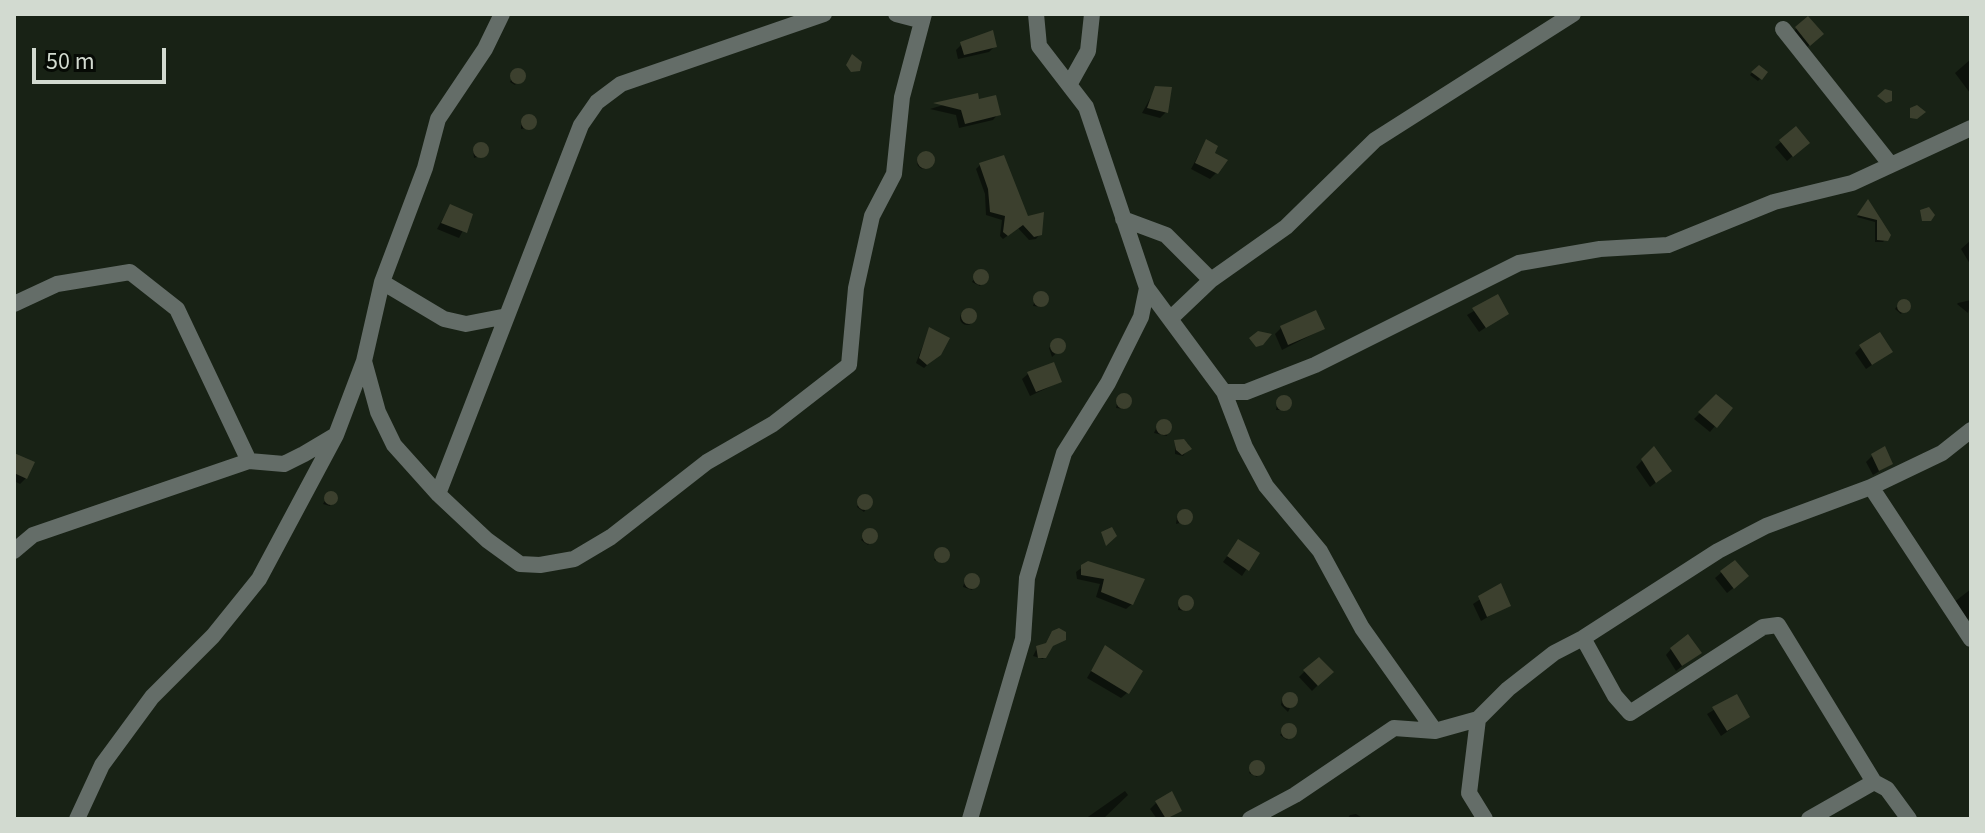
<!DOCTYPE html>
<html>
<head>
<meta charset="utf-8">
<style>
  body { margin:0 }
  #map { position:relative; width:1985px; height:833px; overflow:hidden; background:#182215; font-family:"Source Sans 3",sans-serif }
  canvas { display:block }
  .frame { position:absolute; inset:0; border:16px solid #d2dad0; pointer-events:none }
  .scale { position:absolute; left:32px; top:48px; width:134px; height:36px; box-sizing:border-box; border:4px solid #d2dad0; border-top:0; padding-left:10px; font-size:24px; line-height:28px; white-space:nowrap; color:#d2dad0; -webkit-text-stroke:6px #060a05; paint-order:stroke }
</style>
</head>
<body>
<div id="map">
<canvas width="1985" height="833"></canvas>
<div class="frame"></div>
<div class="scale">50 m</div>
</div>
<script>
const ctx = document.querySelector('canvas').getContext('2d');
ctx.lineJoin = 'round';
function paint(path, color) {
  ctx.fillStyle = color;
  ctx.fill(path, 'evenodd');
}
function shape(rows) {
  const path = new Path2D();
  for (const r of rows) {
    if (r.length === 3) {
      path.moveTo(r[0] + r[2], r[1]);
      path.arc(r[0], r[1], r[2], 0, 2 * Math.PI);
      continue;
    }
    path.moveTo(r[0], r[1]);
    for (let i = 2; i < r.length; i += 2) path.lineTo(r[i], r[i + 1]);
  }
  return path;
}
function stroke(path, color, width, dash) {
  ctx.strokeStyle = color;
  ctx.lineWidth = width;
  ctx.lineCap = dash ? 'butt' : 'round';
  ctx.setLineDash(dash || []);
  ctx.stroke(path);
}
const shadow = shape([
  [1797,28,1821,34,1804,50,1791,34],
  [962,44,995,46,989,52,958,59,956,50],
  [1971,59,1971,92,1970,93,1955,73],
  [1753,71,1760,79,1758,81,1750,75],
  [516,72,522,75,515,85,510,82],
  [1156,88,1166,112,1160,118,1142,113],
  [976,95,978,101,998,114,993,120,959,128,956,115,930,109],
  [532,117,533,127,521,129,521,122],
  [1206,141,1216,173,1210,179,1191,169],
  [1781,142,1802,148,1787,161,1775,147],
  [485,146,486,154,474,158,473,149],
  [924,162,7],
  [980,165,1040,234,1036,239,1029,240,1018,228,1003,239,1000,236,1002,220,986,215,985,194,976,169],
  [1868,203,1889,235,1883,242,1875,242,1875,222,1857,217],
  [450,206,471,215,459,238,437,229],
  [1971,240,1971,263,1970,264,1961,249],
  [979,271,986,274,980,286,972,282],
  [1037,295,1044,295,1042,307,1033,306],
  [1498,297,1507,313,1479,332,1467,315],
  [1971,300,1968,313,1957,304,1958,303],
  [1901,302,1909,303,1901,314,1895,309],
  [967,318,7],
  [1281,328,1323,329,1282,350,1275,334],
  [929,330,939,354,924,368,916,363],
  [1058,341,1063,347,1052,357,1049,348],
  [1861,347,1891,352,1866,369,1855,353],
  [1028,374,1060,382,1030,396,1022,379],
  [1716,397,1730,408,1710,432,1694,419],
  [1127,398,1125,409,1116,408,1118,399],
  [1288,399,1285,410,1276,410,1278,400],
  [1159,422,1169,425,1167,436,1154,433],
  [1175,442,1188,443,1189,448,1183,456,1175,454],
  [1653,449,1664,476,1650,487,1636,467],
  [14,455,26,478,20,484,14,481],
  [1872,456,1891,464,1873,475,1866,462],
  [329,494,334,495,330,506,323,504],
  [863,496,871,501,864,512,857,507],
  [1187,512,1190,520,1176,524,1177,517],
  [869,529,876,535,868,545,861,540],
  [1238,541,1257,553,1242,576,1223,562],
  [940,549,947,554,941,563,934,560],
  [1734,562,1741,582,1727,593,1715,578],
  [1088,563,1132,604,1126,609,1096,597,1100,584,1077,579,1076,572],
  [973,576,977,579,972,590,963,587,965,580],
  [1500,586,1508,605,1481,621,1473,604],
  [1971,589,1971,617,1966,620,1953,603],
  [1190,599,1187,611,1178,610,1180,600],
  [1062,641,1050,647,1043,659,1033,656,1037,648],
  [1105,647,1127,693,1121,698,1087,678],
  [1671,649,1699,653,1676,671,1666,655],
  [1305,671,1331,672,1312,691,1299,677],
  [1295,696,1289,710,1288,712,1281,705,1282,699],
  [1736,697,1748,717,1721,736,1707,714],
  [1289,724,1295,730,1287,740,1280,735],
  [1256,762,1262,765,1257,777,1249,773],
  [1125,791,1128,795,1103,819,1085,819],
  [1156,803,1180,810,1168,819,1157,819,1150,809],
  [1356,814,1364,819,1347,819,1350,815]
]);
const building = shape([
  [1808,16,1824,34,1810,46,1795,27],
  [993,30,997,47,964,55,960,42],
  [852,54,862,62,860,71,851,72,846,65],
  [1759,65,1768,72,1762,80,1751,72],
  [518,76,8],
  [1155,86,1172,87,1168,113,1147,108],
  [1885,89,1892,91,1892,101,1886,103,1877,96],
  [978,93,979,99,996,95,1001,115,965,124,961,110,933,103],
  [1917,105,1926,112,1917,119,1910,118,1910,108],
  [529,122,8],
  [1796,126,1810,143,1793,157,1779,140],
  [1206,139,1218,146,1215,153,1228,160,1218,174,1195,163],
  [481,150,8],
  [926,160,9],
  [1004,155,1028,216,1044,212,1042,235,1034,237,1023,225,1008,236,1003,232,1005,216,990,212,988,189,979,163],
  [1868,199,1891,235,1888,241,1877,240,1877,220,1857,215],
  [450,204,473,214,467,233,441,223],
  [1929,207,1935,215,1931,221,1922,221,1920,210],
  [981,277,8],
  [1041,299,8],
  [1498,294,1509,314,1486,328,1472,308],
  [1904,306,7],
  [969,316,8],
  [1316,310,1325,329,1288,345,1280,326],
  [929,327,950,338,941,355,927,365,919,358],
  [1258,331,1272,334,1263,345,1256,347,1249,338],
  [1880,332,1893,352,1872,365,1859,345],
  [1058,346,8],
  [1054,362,1062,382,1036,392,1027,372],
  [1124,401,8],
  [1716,394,1733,408,1717,428,1698,412],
  [1284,403,8],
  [1164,427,8],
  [1184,439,1192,449,1182,455,1176,450,1174,440],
  [1654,446,1672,471,1656,483,1641,459],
  [1885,446,1893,464,1879,471,1871,454],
  [14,453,35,462,27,479,14,473],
  [331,498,7],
  [865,502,8],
  [1185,517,8],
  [1112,527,1117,536,1106,546,1101,532],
  [870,536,8],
  [1238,539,1260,553,1249,571,1227,556],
  [942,555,8],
  [1735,560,1749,576,1734,589,1720,571],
  [1088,561,1145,579,1133,605,1101,592,1104,579,1081,575,1081,565],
  [972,581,8],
  [1501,583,1511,606,1487,617,1478,596],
  [1186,603,8],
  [1059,628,1066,632,1066,640,1053,646,1046,658,1038,658,1036,646,1046,643,1052,631],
  [1688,634,1702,653,1682,666,1670,648],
  [1105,645,1143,671,1129,694,1091,671],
  [1319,657,1334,672,1318,686,1303,670],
  [1290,700,8],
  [1737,694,1750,717,1727,731,1712,707],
  [1289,731,8],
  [1257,768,8],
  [1172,791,1182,811,1166,819,1155,801]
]);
const minor = shape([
  [502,14,485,49,438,119,425,168,382,282,364,361,378,412,394,445,438,494,487,540,520,564,540,565,574,559,611,537,707,462,773,424,849,365,856,288,872,216,894,174,902,97,924,14],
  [896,14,919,20],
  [1036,14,1039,46,1086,107,1147,288,1224,392,1246,392,1315,365,1519,263,1600,249,1668,245,1774,202,1852,183,1971,128],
  [1783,29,1891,165],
  [1069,85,1088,51,1092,14],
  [1123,219,1166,235,1211,280],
  [382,282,444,319,466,324,507,316],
  [14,304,57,284,130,272,177,309,249,461],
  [1170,319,1211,280,1286,227,1375,140,1573,14],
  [1224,392,1245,447,1266,486,1320,551,1362,628,1435,731],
  [1871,487,1971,639],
  [438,494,581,125,597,102,621,84,824,14],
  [14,551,33,535,249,461,284,464,304,454,336,435,364,361],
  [1583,638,1615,696,1630,713,1763,627,1778,625,1874,782],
  [1478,719,1469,793,1485,819],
  [77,819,102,765,152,697,213,636,259,579,336,435],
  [970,819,1023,639,1027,578,1064,453,1108,383,1141,317,1147,288],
  [1250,819,1295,795,1394,728,1435,731,1478,719,1508,689,1554,653,1583,638,1718,551,1766,526,1871,487,1942,453,1971,430],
  [1809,819,1874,782,1887,789,1909,819]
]);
paint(shadow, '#0007');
paint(building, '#3c402e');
stroke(minor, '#646d68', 16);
</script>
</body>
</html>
